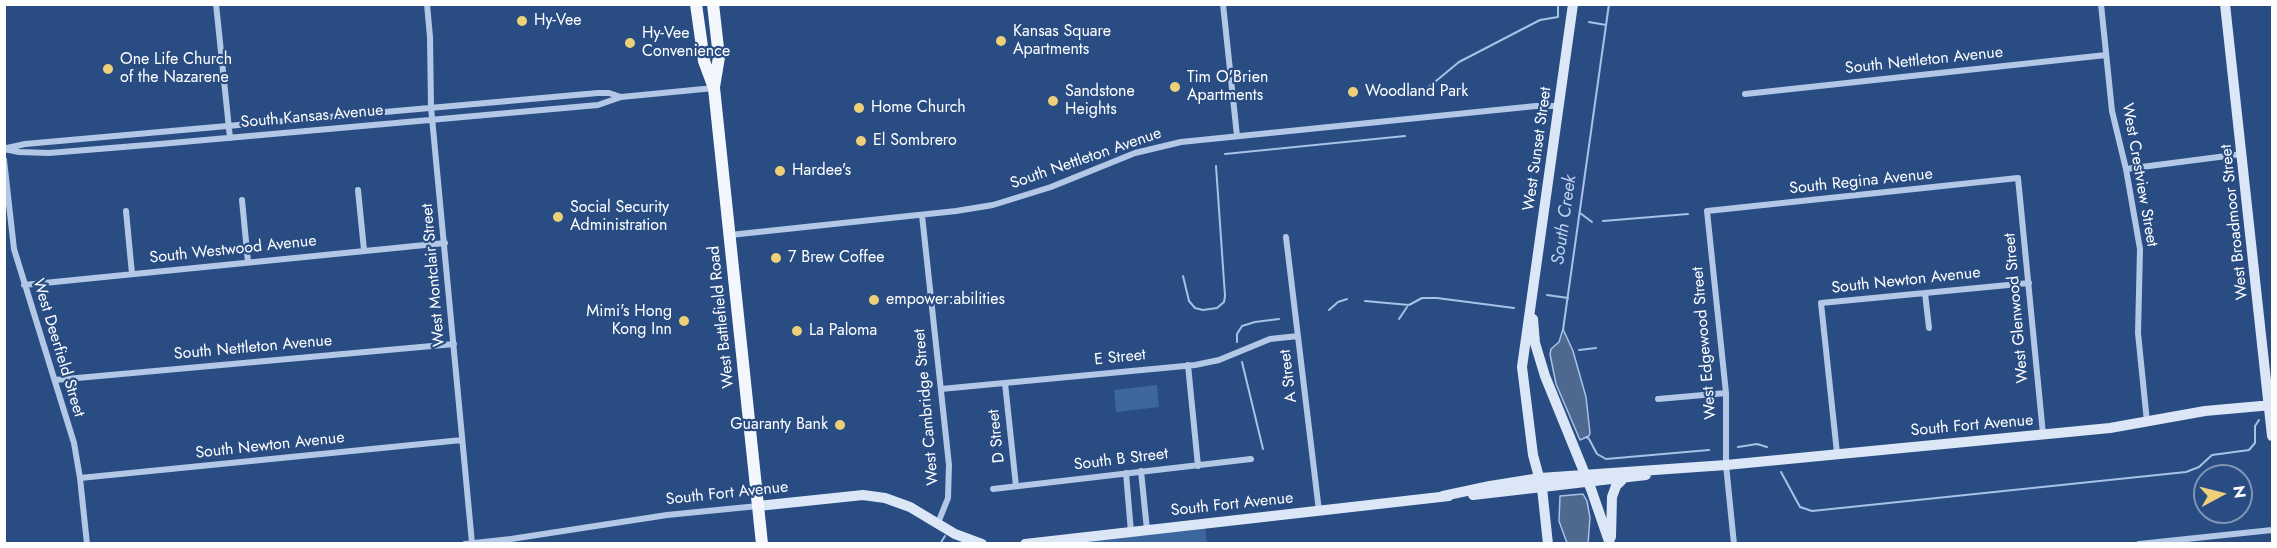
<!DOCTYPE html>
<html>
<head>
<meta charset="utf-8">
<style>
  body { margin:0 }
  #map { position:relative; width:2277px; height:548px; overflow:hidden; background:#294d83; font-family:Jost,sans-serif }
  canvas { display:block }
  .frame { position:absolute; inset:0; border:6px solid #fff; pointer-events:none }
  .north { position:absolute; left:2193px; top:464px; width:60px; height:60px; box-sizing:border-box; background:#294d83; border:2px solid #7f94b5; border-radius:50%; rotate:83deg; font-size:16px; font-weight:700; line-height:24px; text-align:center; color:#fff }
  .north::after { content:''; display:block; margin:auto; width:21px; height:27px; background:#eed079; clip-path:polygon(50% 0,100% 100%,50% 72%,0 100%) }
</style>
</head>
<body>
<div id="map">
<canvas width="2277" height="548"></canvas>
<div class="frame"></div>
<div class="north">N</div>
</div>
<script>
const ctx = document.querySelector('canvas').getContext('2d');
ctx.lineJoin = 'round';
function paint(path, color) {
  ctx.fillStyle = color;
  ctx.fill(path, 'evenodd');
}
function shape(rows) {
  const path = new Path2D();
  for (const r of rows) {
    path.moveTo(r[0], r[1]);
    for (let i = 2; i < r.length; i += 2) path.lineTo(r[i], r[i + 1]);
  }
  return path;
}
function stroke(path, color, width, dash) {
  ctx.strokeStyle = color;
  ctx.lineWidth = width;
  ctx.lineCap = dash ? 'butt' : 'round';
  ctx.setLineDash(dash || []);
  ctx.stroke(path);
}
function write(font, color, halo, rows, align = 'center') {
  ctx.font = font + ' Jost,sans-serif';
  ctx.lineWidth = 4.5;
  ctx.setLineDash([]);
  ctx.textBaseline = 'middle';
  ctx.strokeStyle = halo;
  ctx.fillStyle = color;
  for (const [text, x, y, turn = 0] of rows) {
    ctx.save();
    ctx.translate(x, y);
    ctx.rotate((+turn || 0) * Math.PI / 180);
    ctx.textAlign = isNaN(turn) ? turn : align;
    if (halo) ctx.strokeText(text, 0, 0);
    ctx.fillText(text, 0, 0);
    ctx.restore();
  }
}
const green = shape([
  [1157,385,1159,407,1116,412,1114,390],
  [1205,528,1207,543,1064,544]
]);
const water = shape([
  [1563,329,1573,351,1586,397,1590,433,1589,436,1580,440,1556,384,1550,354,1551,349,1559,342,1563,329],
  [1583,494,1587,501,1590,518,1588,543,1567,543,1559,521,1560,496,1583,494]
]);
const stream = shape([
  [1589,22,1606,25],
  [1419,95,1459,62,1540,20,1558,17,1558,4],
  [1225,154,1405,136],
  [1580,213,1592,222],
  [1603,221,1688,214],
  [1183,276,1189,301,1195,308,1203,310,1217,308,1224,302,1225,296,1216,166],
  [1547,295,1568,298],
  [1365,301,1409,305,1422,298,1437,298,1514,308],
  [1329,310,1338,302,1347,299],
  [1399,319,1407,307],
  [1563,330,1609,4],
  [1237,342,1237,334,1242,326,1255,322,1279,319],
  [1579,350,1596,348],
  [1242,362,1263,449],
  [1586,437,1589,439,1597,454,1606,459,1709,450],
  [1738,447,1757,444,1767,447],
  [1781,472,1800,507,1812,511,2186,472,2199,467,2212,455,2249,450,2255,443,2255,426,2259,420],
  [940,544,945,536]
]);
const street = shape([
  [216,4,230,138],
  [427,4,430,37,431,107,472,543],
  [1223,4,1237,136],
  [2101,4,2112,111,2126,169,2140,249,2138,333,2147,422],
  [1745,94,2106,55],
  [7,148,25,144,598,93,609,93,621,97],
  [4,149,19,152,49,153,160,144,598,105,621,97,714,88],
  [4,160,14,249,74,443,80,478,87,544],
  [2126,169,2242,154],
  [358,190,364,250],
  [242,200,248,262],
  [126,211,132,274],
  [922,215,949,465,948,498,938,523],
  [730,235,956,211,993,205,1051,187,1135,153,1181,142,1536,106,1559,106],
  [1286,237,1319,511],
  [24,285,445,243],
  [1925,293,1929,328],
  [1188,365,1198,466],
  [55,380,454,344],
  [1005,383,1016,486],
  [941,389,1195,365,1219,360,1270,339,1298,336],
  [1658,399,1726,393],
  [1837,453,1821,303,2029,283],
  [1141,471,1147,530],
  [1126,473,1131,532],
  [80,478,462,440],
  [993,489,1251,459],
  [465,544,511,539,667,515,758,506],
  [1734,544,1726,465,1726,393,1707,211,2018,178,2043,434],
  [2139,544,2272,530]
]);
const secondary = shape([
  [2225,4,2272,436],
  [1533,319,1535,343,1545,376,1591,489,1610,544],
  [1473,495,1646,475],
  [1443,496,1490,486,1540,478,1726,465,2110,428,2205,411,2272,405],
  [758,506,863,495,885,498,910,507,955,534,982,544],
  [1611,537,1612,497,1616,486,1623,479],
  [1025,544,1449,496],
  [1548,544,1542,488,1533,455,1522,367,1573,4]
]);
const primary = shape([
  [696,4,704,61,714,88,762,544],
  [713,4,719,57,714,87]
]);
const markers = [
  [522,21,6,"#eed079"],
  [1001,41,6,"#eed079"],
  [630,43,6,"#eed079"],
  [108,69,6,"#eed079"],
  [1175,87,6,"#eed079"],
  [1353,92,6,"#eed079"],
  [1053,101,6,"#eed079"],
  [859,108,6,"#eed079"],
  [861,141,6,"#eed079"],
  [780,171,6,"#eed079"],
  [558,217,6,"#eed079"],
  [776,258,6,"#eed079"],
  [874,300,6,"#eed079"],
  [684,321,6,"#eed079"],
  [797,331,6,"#eed079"],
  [840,425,6,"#eed079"]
];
const poiNames = [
  ["Hy-Vee",534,21],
  ["Kansas Square",1013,32],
  ["Apartments",1013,50],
  ["Hy-Vee",642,34],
  ["Convenience",642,52],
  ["One Life Church",120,60],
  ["of the Nazarene",120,78],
  ["Tim O'Brien",1187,78],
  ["Apartments",1187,96],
  ["Sandstone",1065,92],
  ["Heights",1065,110],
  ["Woodland Park",1365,92],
  ["Home Church",871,108],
  ["El Sombrero",873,141],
  ["Hardee's",792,171],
  ["Social Security",570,208],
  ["Administration",570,226],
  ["7 Brew Coffee",788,258],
  ["empower:abilities",886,300],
  ["Mimi's Hong",672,312,"right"],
  ["Kong Inn",672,330,"right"],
  ["La Paloma",809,331],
  ["Guaranty Bank",828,425,"right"]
];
const streetNames = [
  ["South Nettleton Avenue",1924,61,-6],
  ["South Kansas Avenue",312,117,-5],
  ["West Sunset Street",1538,149,-82],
  ["South Nettleton Avenue",1086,159,-19],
  ["West Crestview Street",2139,175,80],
  ["South Regina Avenue",1861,182,-6],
  ["West Broadmoor Street",2235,222,-96],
  ["South Westwood Avenue",233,250,-6],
  ["West Montclair Street",434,275,-95],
  ["South Newton Avenue",1906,281,-6],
  ["West Glenwood Street",2017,308,-95],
  ["West Battlefield Road",722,317,-96],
  ["West Edgewood Street",1705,343,-95],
  ["West Deerfield Street",58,348,73],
  ["South Nettleton Avenue",253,348,-5],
  ["E Street",1120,358,-6],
  ["A Street",1289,376,-97],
  ["West Cambridge Street",927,407,-95],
  ["South Fort Avenue",1972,426,-5],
  ["D Street",997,436,-96],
  ["South Newton Avenue",270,446,-6],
  ["South B Street",1121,460,-7],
  ["South Fort Avenue",727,494,-6],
  ["South Fort Avenue",1232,505,-6]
];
const waterNames = [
  ["South Creek",1565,220,-82]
];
paint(green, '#3d669f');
paint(water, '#4f688f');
stroke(water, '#a7c2e7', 1.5);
stroke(stream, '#a7c2e7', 2);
stroke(street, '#b2c8e6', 6);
stroke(secondary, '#dbe6f6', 10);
stroke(primary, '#f3f7fd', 12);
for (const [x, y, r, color] of markers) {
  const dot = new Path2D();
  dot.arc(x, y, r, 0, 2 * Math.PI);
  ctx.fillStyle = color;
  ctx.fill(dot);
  stroke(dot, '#294d83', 2);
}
write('16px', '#fff', '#294d83', poiNames, 'left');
write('16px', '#fff', '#294d83', streetNames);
write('italic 18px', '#bdd2ee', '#294d83', waterNames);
</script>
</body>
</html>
